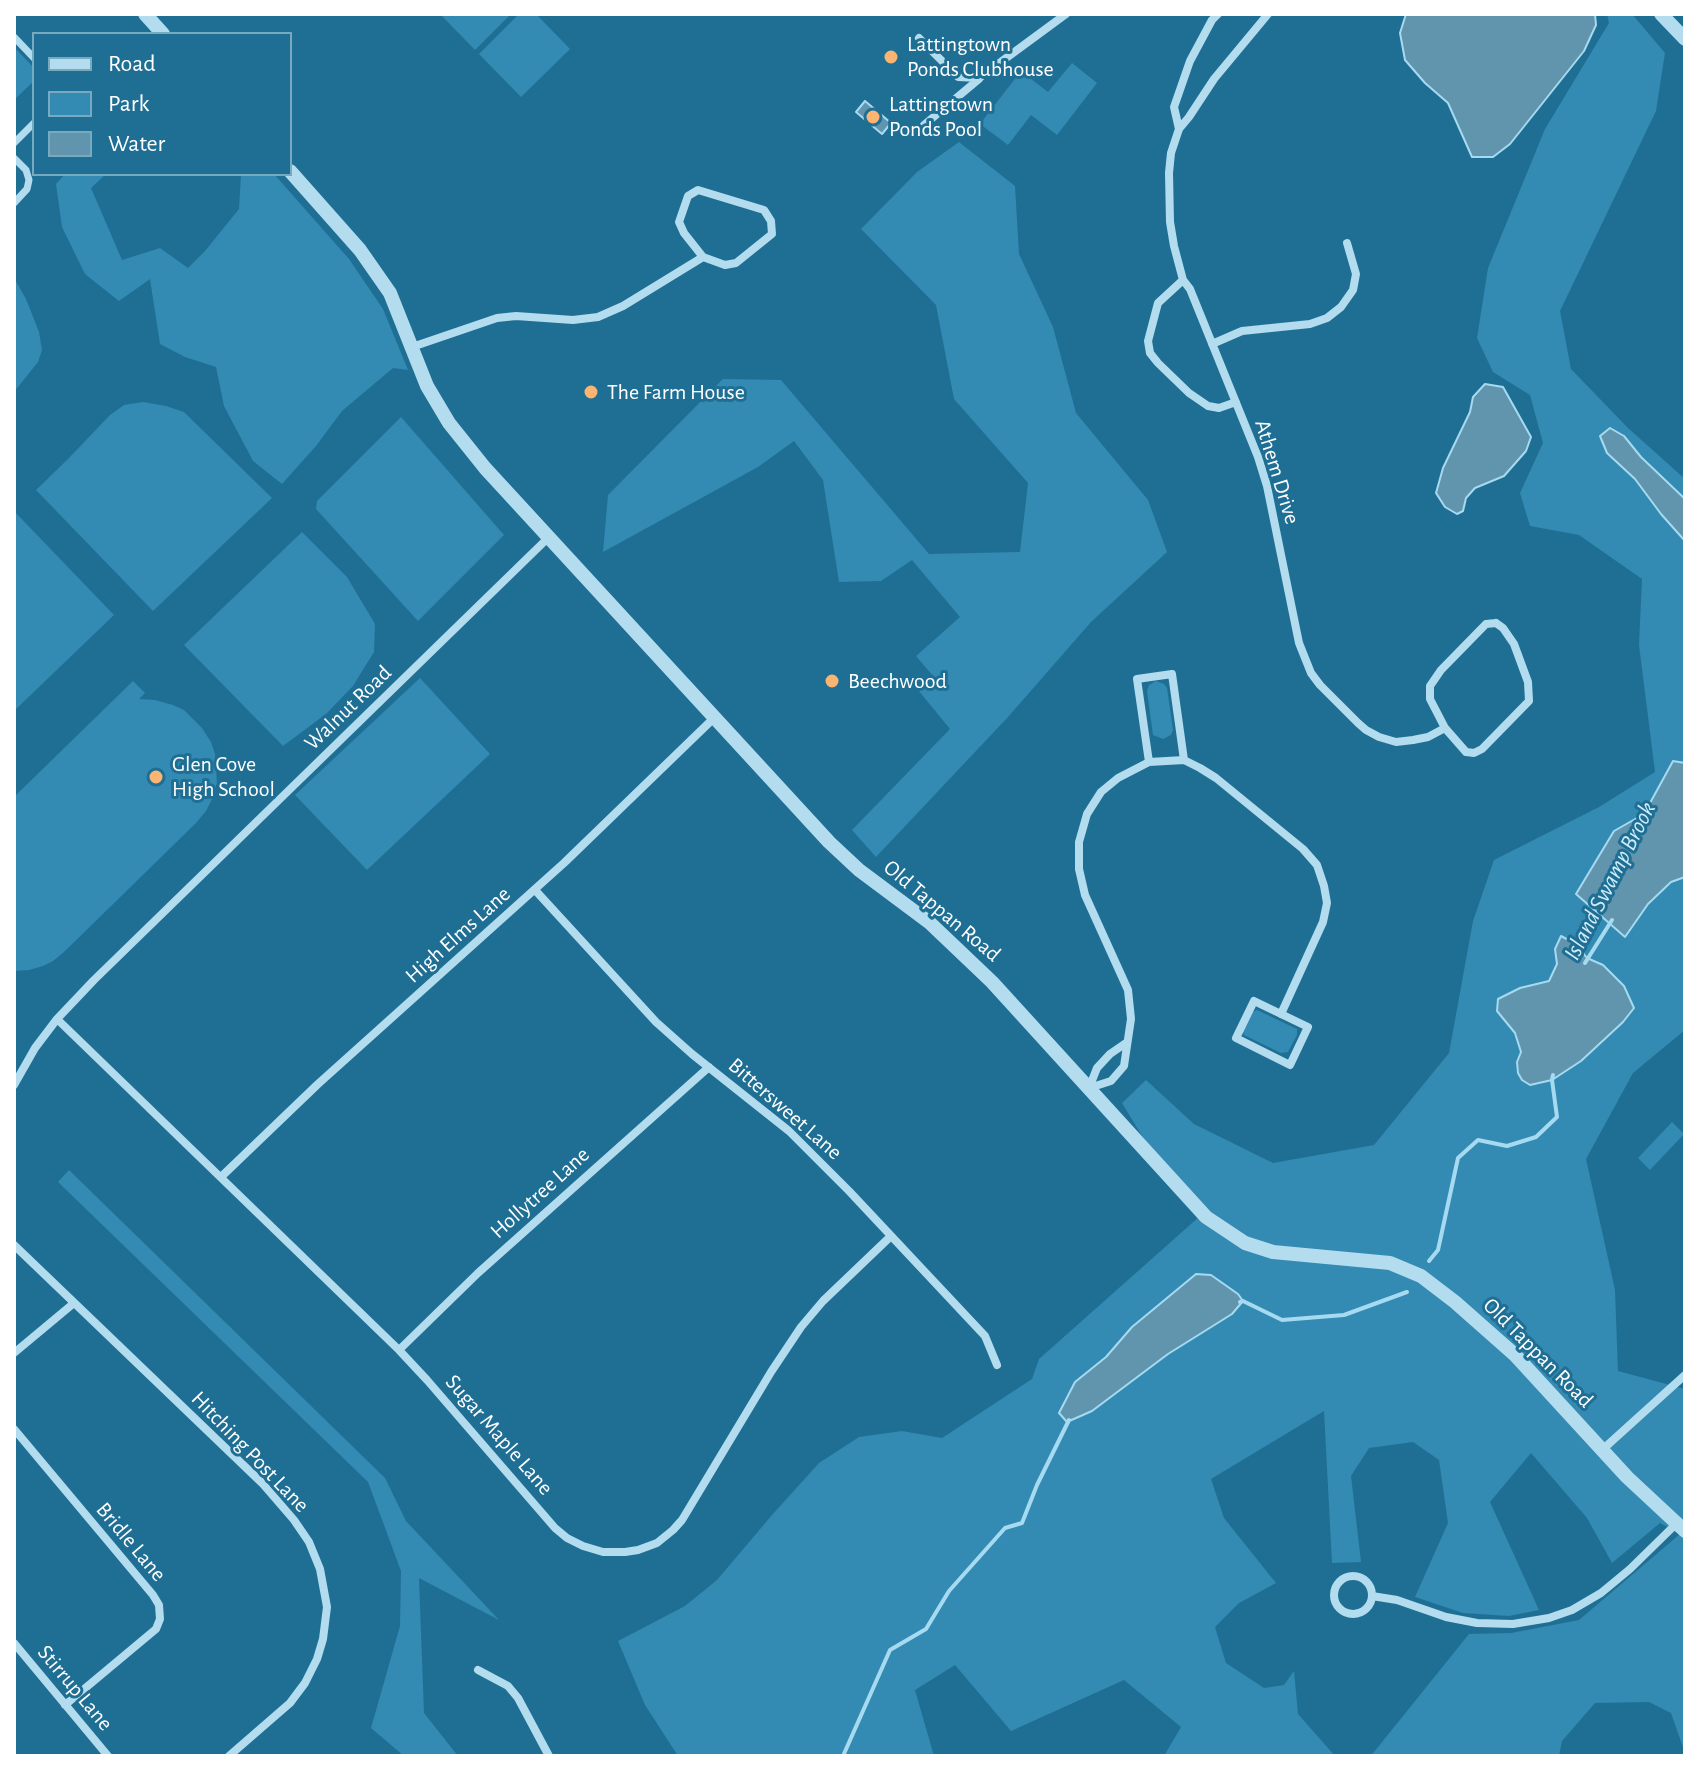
<!DOCTYPE html>
<html>
<head>
<meta charset="utf-8">
<style>
  body { margin:0 }
  #map { position:relative; width:1699px; height:1770px; overflow:hidden; background:#1f6f95; font-family:"Alegreya Sans",sans-serif }
  canvas { display:block }
  .frame { position:absolute; inset:0; border:16px solid #fff; pointer-events:none }
  .legend { position:absolute; left:32px; top:32px; width:260px; height:144px; box-sizing:border-box; background:#1f6f95; border:2px solid #79a9bf; margin:0; padding:10px 14px; list-style:none; font-size:24px; color:#fff }
  .legend li { display:flex; align-items:center; gap:16px; height:40px }
  .legend b { width:40px; border:2px solid #79a9bf }
</style>
</head>
<body>
<div id="map">
<canvas width="1699" height="1770"></canvas>
<div class="frame"></div>
<ul class="legend">
<li><b style="height:10px;background:#b3dcee"></b>Road</li>
<li><b style="height:22px;background:#338ab3"></b>Park</li>
<li><b style="height:22px;background:#6195ae"></b>Water</li>
</ul>
</div>
<script>
const ctx = document.querySelector('canvas').getContext('2d');
ctx.lineJoin = 'round';
function paint(path, color) {
  ctx.fillStyle = color;
  ctx.fill(path, 'evenodd');
}
function shape(rows) {
  const path = new Path2D();
  for (const r of rows) {
    if (r.length === 3) {
      path.moveTo(r[0] + r[2], r[1]);
      path.arc(r[0], r[1], r[2], 0, 2 * Math.PI);
      continue;
    }
    path.moveTo(r[0], r[1]);
    for (let i = 2; i < r.length; i += 2) path.lineTo(r[i], r[i + 1]);
  }
  return path;
}
function stroke(path, color, width, dash) {
  ctx.strokeStyle = color;
  ctx.lineWidth = width;
  ctx.lineCap = dash ? 'butt' : 'round';
  ctx.setLineDash(dash || []);
  ctx.stroke(path);
}
function write(font, color, halo, rows, align = 'center') {
  ctx.font = font + ' "Alegreya Sans",sans-serif';
  ctx.lineWidth = 6;
  ctx.setLineDash([]);
  ctx.textBaseline = 'middle';
  ctx.strokeStyle = halo;
  ctx.fillStyle = color;
  for (const [text, x, y, turn = 0] of rows) {
    ctx.save();
    ctx.translate(x, y);
    ctx.rotate((+turn || 0) * Math.PI / 180);
    ctx.textAlign = isNaN(turn) ? turn : align;
    if (halo) ctx.strokeText(text, 0, 0);
    ctx.fillText(text, 0, 0);
    ctx.restore();
  }
}
const green = shape([
  [440,14,511,14,475,50],
  [519,14,536,14,570,49,521,97,479,54],
  [1607,14,1632,14,1665,53,1656,111,1560,311,1571,369,1628,428,1685,479,1685,499,1641,457,1624,436,1607,453,1635,479,1661,514,1685,541,1685,763,1673,761,1644,814,1614,831,1576,894,1625,936,1648,904,1671,882,1685,877,1685,1030,1633,1073,1586,1159,1615,1290,1618,1371,1685,1389,1685,1753,1671,1713,1649,1702,1595,1703,1562,1741,1559,1756,1370,1756,1374,1752,1469,1634,1511,1633,1579,1620,1680,1534,1660,1523,1612,1563,1587,1518,1531,1453,1490,1502,1539,1610,1509,1616,1463,1613,1415,1597,1448,1523,1439,1460,1413,1442,1369,1448,1351,1476,1361,1562,1332,1563,1324,1411,1211,1479,1224,1518,1276,1583,1239,1603,1215,1627,1226,1663,1264,1688,1284,1685,1294,1671,1298,1714,1335,1756,1164,1756,1181,1727,1124,1680,1011,1731,955,1665,915,1690,934,1756,678,1756,645,1705,618,1641,685,1606,717,1580,772,1515,819,1463,859,1437,902,1431,942,1438,1032,1379,1039,1359,1200,1216,1145,1141,1122,1103,1146,1080,1194,1124,1273,1163,1374,1145,1449,1053,1473,921,1494,860,1599,807,1655,772,1639,645,1642,579,1579,535,1530,526,1520,493,1543,443,1530,395,1493,372,1477,338,1488,268,1545,129,1609,23],
  [1576,944,1587,958,1603,966,1624,986,1600,1043,1581,1061,1517,1062,1521,1052,1515,1033,1520,988,1549,981,1557,964,1555,949],
  [1196,1274,1198,1334,1168,1354,1092,1410,1067,1422,1064,1401,1075,1382,1106,1357,1132,1327],
  [14,47,34,68,34,81,14,100],
  [1072,63,1097,83,1057,135,1031,115,1008,145,980,124,1021,71,1048,92],
  [959,142,1015,186,1019,254,1053,327,1076,413,1148,500,1167,552,1091,622,1008,717,876,857,852,830,950,729,918,690,933,676,916,656,960,617,912,560,881,581,839,582,823,480,794,441,758,467,603,552,608,495,723,379,781,380,929,554,1020,552,1028,483,954,399,936,305,861,229,917,172],
  [65,174,106,174,91,188,122,260,160,248,188,268,205,251,239,209,241,174,274,174,349,259,383,309,408,370,393,368,342,411,316,446,282,484,253,461,224,406,216,367,185,357,160,344,150,279,119,301,85,274,62,227,56,184],
  [14,278,26,299,39,332,42,350,38,362,14,392],
  [143,402,166,406,184,412,272,498,153,611,36,490,68,459,110,415,124,405],
  [401,417,504,535,418,621,316,509,317,501],
  [14,511,114,615,14,711],
  [302,532,347,577,375,624,374,652,353,686,326,714,283,746,184,645],
  [420,678,490,754,367,870,295,795],
  [133,681,145,693,139,699,155,700,173,705,184,710,202,728,211,742,215,754,217,783,212,799,206,811,196,823,64,952,53,961,43,966,29,970,14,971,14,797],
  [1156,681,1164,684,1167,688,1173,730,1171,735,1163,739,1153,735,1147,691,1149,685],
  [1257,1010,1297,1029,1297,1035,1288,1052,1281,1053,1244,1035,1243,1032,1253,1012],
  [1672,1122,1684,1134,1650,1170,1638,1158],
  [69,1170,385,1478,406,1521,499,1620,419,1578,424,1713,458,1756,404,1756,371,1728,400,1626,401,1571,368,1482,58,1182]
]);
const water = shape([
  [1406,14,1595,14,1596,25,1584,51,1510,144,1493,157,1472,157,1448,103,1425,83,1405,60,1400,33,1406,14],
  [865,101,891,123,882,134,856,112,865,101],
  [1485,384,1503,387,1531,437,1526,451,1504,476,1475,488,1466,498,1463,511,1457,514,1445,507,1436,493,1443,468,1470,412,1473,397,1485,384],
  [1610,428,1624,436,1641,457,1685,499,1685,541,1661,514,1635,479,1607,453,1600,436,1610,428],
  [1673,761,1685,763,1685,877,1671,882,1648,904,1625,937,1576,894,1614,831,1644,814,1673,761],
  [1561,936,1576,944,1587,958,1603,965,1624,986,1634,1008,1623,1022,1581,1061,1552,1080,1530,1085,1522,1080,1518,1073,1517,1062,1521,1052,1515,1033,1497,1011,1498,999,1520,988,1549,981,1557,964,1555,949,1561,936],
  [1196,1274,1211,1275,1238,1294,1243,1301,1232,1314,1168,1354,1092,1411,1067,1422,1059,1413,1075,1382,1106,1357,1132,1327,1196,1274]
]);
const stream = shape([
  [1585,963,1612,920],
  [1429,1261,1438,1250,1458,1158,1478,1140,1507,1146,1536,1137,1557,1117,1552,1080,1553,1075],
  [1240,1302,1243,1301,1282,1320,1344,1315,1407,1292],
  [843,1756,890,1650,926,1629,949,1591,1005,1528,1022,1523,1037,1485,1069,1420]
]);
const pedestrian = shape([
  [14,37,34,58],
  [14,143,34,123],
  [14,158,26,170,29,180,27,189,14,203]
]);
const minor = shape([
  [1268,14,1214,79,1189,117,1179,129,1171,153,1169,173,1170,222,1174,246,1183,280,1190,289,1258,457,1267,486,1299,643,1311,673,1320,685,1358,723,1366,730,1379,737,1396,742,1413,740,1428,737,1445,728],
  [919,38,958,77,979,78,1066,14],
  [924,125,979,79],
  [1179,129,1174,107,1190,61,1212,20,1218,14],
  [1183,280,1158,303,1148,341,1150,353,1158,363,1189,393,1208,406,1219,408,1236,402],
  [1212,344,1242,331,1310,324,1327,318,1341,307,1353,290,1356,274,1347,243],
  [412,347,497,318,516,316,573,320,598,317,623,306,703,257,725,265,736,263,772,234,771,221,764,210,698,190,688,196,679,222,684,233,703,257],
  [1496,623,1503,628,1514,644,1528,682,1529,701,1482,749,1474,753,1466,752,1445,728,1430,699,1430,686,1441,670,1486,624,1496,623],
  [1149,762,1137,679,1172,674,1184,760],
  [535,890,656,1022,692,1054,789,1131,849,1191,985,1336,997,1365],
  [1254,1001,1308,1027,1290,1065,1236,1038,1254,1001],
  [57,1019,399,1350,427,1380,555,1528,567,1538,583,1546,603,1552,625,1552,638,1550,657,1543,673,1530,682,1520,771,1372,801,1327,823,1301,891,1236],
  [14,1085,35,1048,57,1019,94,980,549,537],
  [1089,1088,1111,1081,1124,1066,1131,1019,1128,990,1085,895,1079,869,1079,842,1087,814,1101,792,1118,778,1149,762,1184,760,1200,768,1216,778,1303,849,1317,865,1324,886,1327,903,1323,922,1281,1014],
  [1089,1088,1097,1068,1110,1054,1126,1043],
  [221,1177,318,1084,564,863,715,717],
  [14,1245,262,1483,294,1520,309,1542,320,1569,327,1607,323,1639,317,1659,305,1683,290,1703,229,1756],
  [399,1350,478,1273,709,1067],
  [14,1353,74,1303],
  [14,1429,153,1595,159,1605,160,1619,156,1629,65,1705],
  [1602,1450,1685,1375],
  [1353,1595,19],
  [1372,1596,1397,1600,1446,1617,1477,1623,1513,1624,1549,1618,1572,1610,1601,1593,1630,1569,1676,1524],
  [14,1643,108,1756],
  [478,1670,508,1686,518,1698,549,1756]
]);
const tertiary = shape([
  [145,14,163,34],
  [1661,14,1685,39],
  [290,171,360,250,390,293,427,386,449,423,485,468,829,842,859,870,930,923,992,982,1206,1217,1245,1243,1273,1252,1390,1263,1421,1276,1455,1302,1515,1355,1627,1477,1685,1531]
]);
const markers = [
  [891,57,8,"#fcb473"],
  [873,117,8,"#fcb473"],
  [591,392,8,"#fcb473"],
  [832,681,8,"#fcb473"],
  [156,777,8,"#fcb473"]
];
const poiNames = [
  ["Lattingtown",907,44],
  ["Ponds Clubhouse",907,69],
  ["Lattingtown",889,104],
  ["Ponds Pool",889,129],
  ["The Farm House",607,392],
  ["Beechwood",848,681],
  ["Glen Cove",172,764],
  ["High School",172,789]
];
const streetNames = [
  ["Athem Drive",1277,472,73],
  ["Walnut Road",348,708,-44],
  ["Old Tappan Road",942,911,40],
  ["High Elms Lane",458,935,-42],
  ["Bittersweet Lane",785,1109,41],
  ["Hollytree Lane",540,1193,-42],
  ["Old Tappan Road",1538,1353,45],
  ["Sugar Maple Lane",499,1435,49],
  ["Hitching Post Lane",250,1452,46],
  ["Bridle Lane",131,1542,50],
  ["Stirrup Lane",75,1688,50]
];
const waterNames = [
  ["Island Swamp Brook",1610,881,-63]
];
paint(green, '#338ab3');
paint(water, '#6195ae');
stroke(water, '#a6daf0', 2);
stroke(stream, '#a6daf0', 4);
stroke(pedestrian, '#b3dcee', 7);
stroke(minor, '#b3dcee', 8);
stroke(tertiary, '#b3dcee', 14);
for (const [x, y, r, color] of markers) {
  const dot = new Path2D();
  dot.arc(x, y, r, 0, 2 * Math.PI);
  ctx.fillStyle = color;
  ctx.fill(dot);
  stroke(dot, '#1f6f95', 3);
}
write('22px', '#fff', '#1f6f95', poiNames, 'left');
write('22px', '#fff', '#1f6f95', streetNames);
write('italic 24px', '#cfecf8', '#1f6f95', waterNames);
</script>
</body>
</html>
